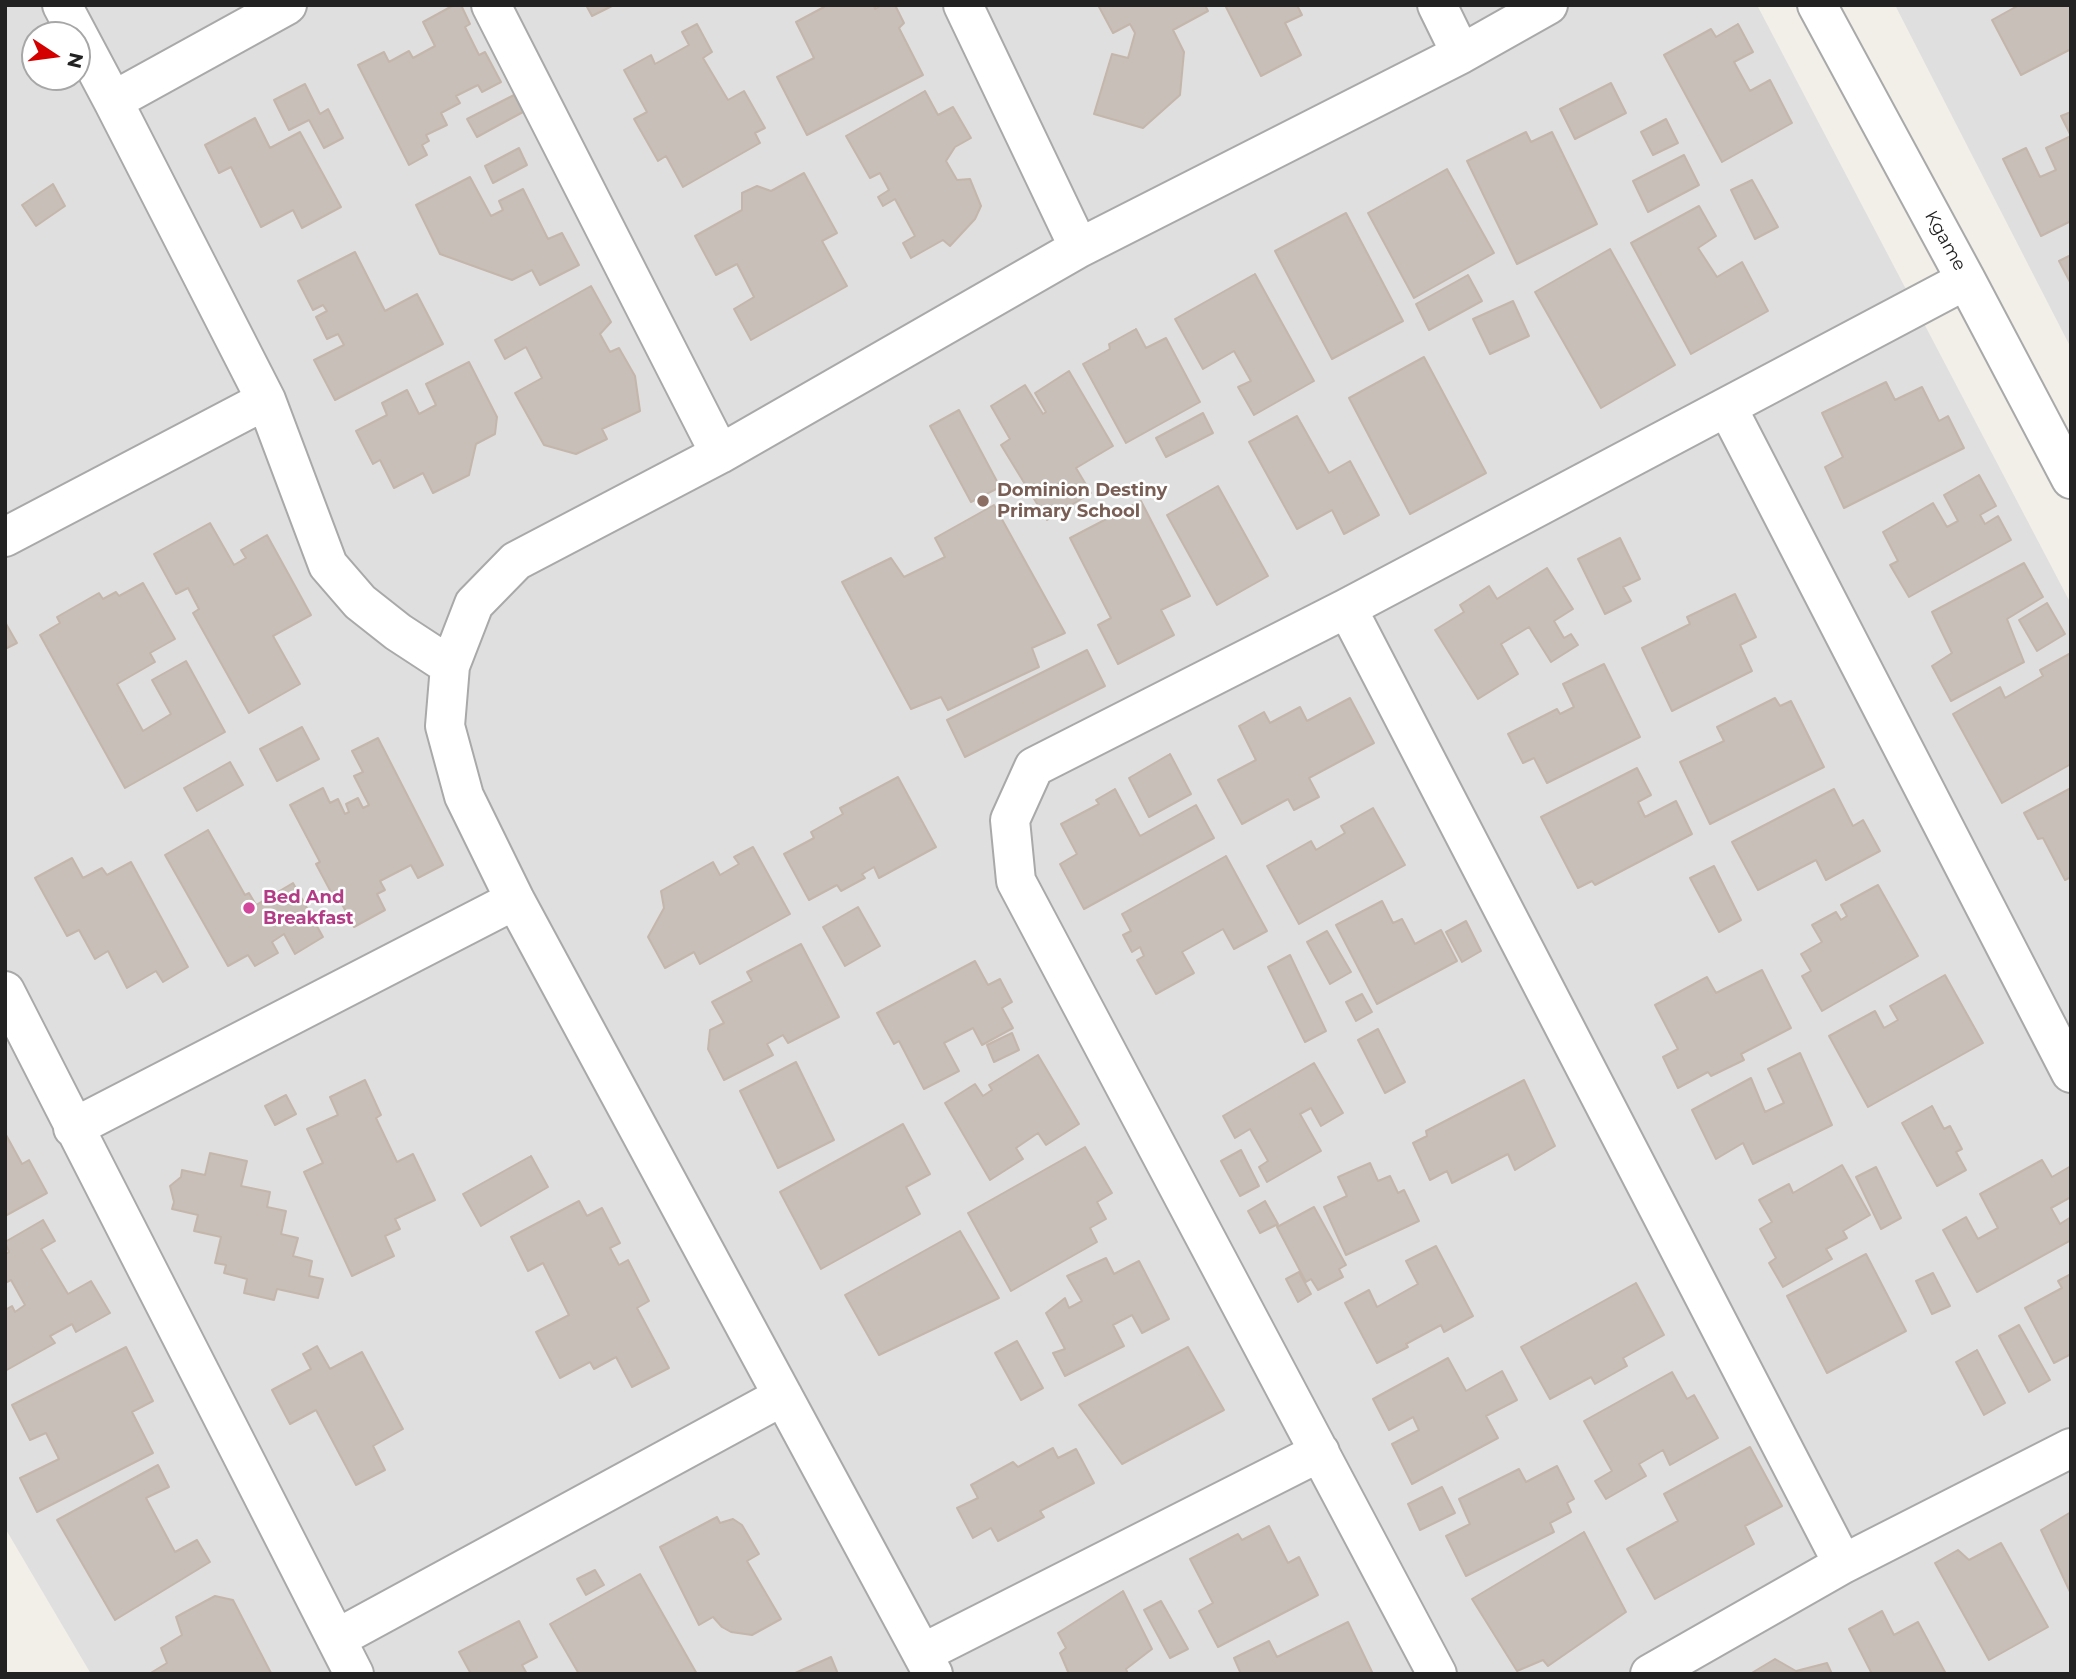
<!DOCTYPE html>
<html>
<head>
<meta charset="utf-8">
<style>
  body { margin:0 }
  #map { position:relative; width:2076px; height:1679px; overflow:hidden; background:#f2efe9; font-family:Montserrat,sans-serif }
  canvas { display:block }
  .frame { position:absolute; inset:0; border:7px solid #222; pointer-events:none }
  .north { position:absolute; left:21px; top:21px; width:70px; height:70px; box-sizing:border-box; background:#fff; border:2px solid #a7a7a7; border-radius:50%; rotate:103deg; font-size:19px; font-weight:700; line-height:28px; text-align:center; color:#222 }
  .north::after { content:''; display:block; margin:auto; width:24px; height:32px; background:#d40000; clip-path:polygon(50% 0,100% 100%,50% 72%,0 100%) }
</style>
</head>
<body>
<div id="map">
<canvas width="2076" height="1679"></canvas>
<div class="frame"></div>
<div class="north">N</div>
</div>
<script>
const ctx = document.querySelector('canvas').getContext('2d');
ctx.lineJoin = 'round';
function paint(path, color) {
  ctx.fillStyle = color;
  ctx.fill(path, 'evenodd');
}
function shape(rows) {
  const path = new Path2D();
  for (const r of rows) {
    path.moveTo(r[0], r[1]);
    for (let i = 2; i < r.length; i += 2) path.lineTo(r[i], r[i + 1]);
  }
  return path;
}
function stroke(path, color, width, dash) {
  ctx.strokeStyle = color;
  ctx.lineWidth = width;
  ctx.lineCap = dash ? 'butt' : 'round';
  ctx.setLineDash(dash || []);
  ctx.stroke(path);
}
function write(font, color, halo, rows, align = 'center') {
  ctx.font = font + ' Montserrat,sans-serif';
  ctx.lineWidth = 5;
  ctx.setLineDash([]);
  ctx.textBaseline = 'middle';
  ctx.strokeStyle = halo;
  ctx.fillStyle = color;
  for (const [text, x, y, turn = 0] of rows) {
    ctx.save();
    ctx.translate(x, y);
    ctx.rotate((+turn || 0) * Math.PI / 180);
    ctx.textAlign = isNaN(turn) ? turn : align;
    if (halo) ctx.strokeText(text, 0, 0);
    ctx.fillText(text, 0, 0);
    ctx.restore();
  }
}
const residential = shape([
  [5,5,1757,5,2071,604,2071,1674,91,1674,5,1528],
  [35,35,77,35,77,77,35,77],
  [1895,5,2071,5,2071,348]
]);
const building = shape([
  [461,5,470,24,465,27,479,55,485,52,501,82,482,92,478,85,456,96,460,103,441,113,447,125,426,135,429,141,422,145,427,155,409,165,358,65,384,52,389,62,409,51,413,58,435,46,423,22,454,5,461,5],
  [586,5,614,5,592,16,586,5],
  [823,5,874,5,875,9,882,5,895,5,904,23,899,28,923,75,807,135,777,77,814,58,796,22,824,7,823,5],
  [1098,5,1205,5,1208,11,1173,30,1184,52,1180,95,1143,128,1094,114,1112,54,1128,58,1135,33,1130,24,1113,33,1098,5],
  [1225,5,1297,5,1302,15,1285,23,1301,55,1261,76,1225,5],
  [2019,5,2071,5,2071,49,2021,75,1992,20,2019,5],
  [697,24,712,52,703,58,728,100,744,91,765,128,755,133,760,143,683,187,666,156,658,161,634,119,647,112,624,70,651,55,655,64,689,45,682,32,697,24],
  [1738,24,1753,52,1734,62,1750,91,1770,80,1792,123,1722,162,1664,55,1711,29,1716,37,1738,24],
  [1611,83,1626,113,1575,139,1560,109,1611,83],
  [305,84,320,114,328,109,343,138,324,148,309,120,289,130,274,100,305,84],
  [925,91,938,115,953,107,971,138,955,147,946,161,957,180,970,179,981,206,975,219,950,246,943,240,911,258,903,243,915,236,895,199,883,206,878,197,889,190,880,173,870,178,846,136,925,91],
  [514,95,523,112,477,137,467,119,514,95],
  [2071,112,2071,136,2061,116,2071,112],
  [255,118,270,148,300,132,341,207,302,228,293,210,261,227,231,167,219,173,205,145,255,118],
  [1666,119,1678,143,1653,155,1641,132,1666,119],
  [1526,132,1531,142,1552,132,1597,224,1517,264,1467,161,1526,132],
  [2071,136,2071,221,2041,236,2003,159,2026,148,2040,177,2056,170,2046,148,2071,136],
  [519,148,527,165,493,183,485,166,519,148],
  [1684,155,1699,185,1648,212,1633,181,1684,155],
  [1447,169,1494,253,1414,298,1368,213,1447,169],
  [804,173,837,233,822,241,847,286,751,340,734,309,754,297,737,264,716,275,695,236,742,210,742,193,757,186,771,191,804,173],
  [470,177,491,216,503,210,499,201,523,189,548,239,562,233,579,265,540,285,532,270,512,280,440,254,416,205,470,177],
  [1752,180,1778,227,1755,239,1731,190,1752,180],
  [53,184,65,206,36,226,22,205,53,184],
  [1699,206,1716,236,1698,248,1717,277,1742,262,1768,311,1691,354,1631,243,1699,206],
  [1346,213,1403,321,1332,359,1275,251,1346,213],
  [1610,249,1675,365,1601,408,1535,292,1610,249],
  [355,252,385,311,417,294,443,344,335,400,314,360,344,345,338,334,327,339,316,317,327,311,323,305,313,310,298,281,355,252],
  [2071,255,2071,284,2059,261,2071,255],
  [1255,274,1314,381,1254,415,1238,387,1251,381,1234,351,1203,369,1175,319,1255,274],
  [1468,275,1482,301,1429,330,1416,304,1468,275],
  [591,286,611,322,600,334,610,352,619,348,635,376,640,411,602,429,607,439,576,454,544,445,515,393,542,378,526,347,505,359,495,340,591,286],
  [1513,301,1529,336,1490,354,1473,319,1513,301],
  [1136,329,1146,348,1166,338,1200,402,1126,443,1083,364,1110,349,1109,344,1136,329],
  [1424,357,1486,473,1410,514,1349,398,1424,357],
  [469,362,497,417,495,434,476,444,469,475,433,493,423,473,394,488,380,460,373,464,356,431,387,415,382,403,407,390,419,414,436,405,426,384,469,362],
  [1069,371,1113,446,1076,468,1091,493,1047,520,1001,445,1010,439,991,406,1025,385,1043,414,1046,412,1035,393,1069,371],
  [1886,382,1895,400,1922,387,1939,421,1948,416,1964,448,1844,508,1825,467,1843,457,1822,413,1886,382],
  [959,410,1000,487,971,502,930,426,959,410],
  [1203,413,1213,433,1166,457,1156,438,1203,413],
  [1297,416,1329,473,1350,461,1379,515,1344,534,1332,510,1297,529,1249,442,1297,416],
  [1979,475,1996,506,1980,515,1985,524,1998,516,2011,540,1909,597,1890,565,1898,561,1883,532,1933,503,1947,527,1958,521,1944,495,1979,475],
  [1218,486,1268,576,1217,605,1167,515,1218,486],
  [1141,501,1190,596,1161,610,1174,635,1118,664,1098,625,1111,618,1070,538,1141,501],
  [994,505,1065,633,1032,648,1039,667,948,710,941,697,911,709,842,582,891,558,904,577,945,557,935,538,994,505],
  [210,523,234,565,246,558,241,550,267,535,311,615,273,636,300,684,249,713,193,613,199,609,188,588,176,594,154,554,210,523],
  [1620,538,1640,579,1623,587,1631,601,1605,614,1578,559,1620,538],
  [2024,563,2043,597,2007,619,2024,662,1951,701,1932,666,1952,653,1932,612,2024,563],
  [1547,568,1573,609,1554,621,1564,638,1571,634,1578,645,1551,662,1529,627,1501,644,1518,674,1478,699,1435,630,1464,612,1460,605,1489,586,1497,599,1547,568],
  [143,583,175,639,150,653,155,662,117,684,143,731,171,714,152,680,186,661,225,732,125,788,40,635,60,623,57,617,99,593,103,599,116,592,119,596,143,583],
  [1735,594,1756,637,1740,645,1752,671,1672,711,1642,648,1690,624,1687,617,1735,594],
  [2047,603,2065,634,2037,651,2019,620,2047,603],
  [5,622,17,643,5,649,5,622],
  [1087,650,1105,686,965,757,947,720,1087,650],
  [2071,653,2071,764,2002,803,1953,714,2000,687,2005,698,2043,676,2040,670,2071,653],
  [1604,664,1640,737,1547,783,1534,758,1523,763,1508,734,1557,709,1560,714,1574,707,1563,684,1604,664],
  [1350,698,1374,743,1309,778,1319,797,1294,810,1288,799,1242,824,1218,780,1256,760,1239,726,1264,712,1270,723,1300,707,1307,721,1350,698],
  [1775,698,1780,706,1791,701,1824,767,1710,824,1680,762,1724,741,1717,727,1775,698],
  [302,727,319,759,277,781,260,749,302,727],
  [378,738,443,865,418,878,411,865,380,881,385,890,377,894,385,910,354,927,335,891,332,894,316,864,320,862,290,805,323,788,330,803,338,799,345,814,349,812,346,804,358,798,363,808,369,805,354,776,363,772,352,751,378,738],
  [1170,754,1191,794,1149,817,1129,778,1170,754],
  [230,762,243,785,197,811,184,788,230,762],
  [1637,768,1651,795,1638,802,1645,817,1676,801,1692,834,1595,885,1592,881,1578,888,1541,817,1637,768],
  [898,777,936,847,879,878,874,867,862,874,865,878,841,891,837,885,809,900,784,854,814,838,811,832,843,814,840,808,898,777],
  [2071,788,2071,877,2065,880,2043,838,2038,839,2024,813,2071,788],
  [1115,789,1140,836,1196,805,1214,838,1084,909,1060,864,1077,854,1061,824,1099,804,1096,800,1115,789],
  [1834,789,1853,826,1863,820,1880,851,1826,880,1816,860,1758,890,1732,842,1834,789],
  [1373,808,1405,865,1299,924,1267,866,1311,841,1316,850,1345,833,1341,826,1373,808],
  [208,830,245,895,249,893,256,905,293,883,323,937,295,954,284,934,272,942,278,953,255,966,248,955,228,966,165,855,208,830],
  [753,847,790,914,700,964,694,952,665,968,648,937,664,908,661,891,713,862,720,875,739,864,734,857,753,847],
  [1226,856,1267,931,1234,949,1223,929,1182,952,1194,973,1156,994,1137,960,1144,956,1140,947,1132,952,1123,935,1131,931,1122,914,1226,856],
  [72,858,83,878,102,868,107,875,131,862,188,967,163,982,156,971,127,988,108,951,95,959,79,930,67,936,35,878,72,858],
  [1714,866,1741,920,1719,932,1690,878,1714,866],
  [1878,885,1918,956,1822,1011,1802,976,1811,971,1801,954,1822,942,1812,925,1836,912,1841,920,1847,916,1841,905,1878,885],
  [1382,901,1393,923,1402,919,1415,944,1441,930,1457,961,1377,1004,1336,925,1382,901],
  [858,907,880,946,845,966,823,927,858,907],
  [1466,921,1481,951,1462,962,1446,932,1466,921],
  [1327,931,1351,972,1330,984,1307,942,1327,931],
  [801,944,839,1017,788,1043,783,1035,767,1044,773,1055,724,1080,708,1049,710,1030,724,1023,712,1002,752,981,747,972,801,944],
  [1290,955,1326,1031,1305,1042,1268,967,1290,955],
  [975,961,988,985,1000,979,1012,1002,1002,1008,1013,1028,982,1045,973,1028,944,1043,959,1071,924,1089,899,1041,894,1044,877,1013,975,961],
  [1762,970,1791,1028,1741,1054,1744,1060,1711,1076,1708,1072,1678,1088,1663,1057,1678,1049,1655,1005,1707,977,1716,993,1762,970],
  [1945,975,1983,1043,1868,1107,1829,1036,1875,1011,1884,1028,1898,1020,1890,1006,1945,975],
  [1362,994,1372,1012,1356,1021,1346,1002,1362,994],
  [1378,1029,1405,1082,1385,1093,1358,1040,1378,1029],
  [1012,1033,1019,1050,994,1062,987,1045,1012,1033],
  [1800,1053,1832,1125,1753,1164,1743,1143,1716,1159,1692,1110,1751,1078,1765,1112,1784,1103,1768,1069,1800,1053],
  [1038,1055,1079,1124,1046,1145,1038,1133,1016,1148,1023,1159,990,1180,945,1103,975,1084,983,1096,992,1090,989,1085,1038,1055],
  [796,1062,834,1140,778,1168,740,1091,796,1062],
  [1314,1063,1343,1113,1321,1126,1311,1108,1300,1114,1321,1151,1267,1182,1259,1167,1268,1161,1250,1129,1235,1138,1223,1116,1314,1063],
  [365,1080,381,1115,376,1118,397,1162,413,1154,435,1200,395,1219,400,1229,385,1236,394,1256,352,1276,304,1172,323,1163,307,1129,338,1115,330,1097,365,1080],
  [1524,1080,1555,1146,1515,1170,1508,1154,1452,1183,1447,1171,1430,1180,1413,1143,1427,1136,1426,1131,1524,1080],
  [286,1095,296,1114,275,1125,265,1106,286,1095],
  [1932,1106,1944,1129,1950,1126,1962,1149,1956,1152,1966,1170,1937,1186,1902,1123,1932,1106],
  [903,1124,930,1174,906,1187,920,1214,821,1269,780,1192,903,1124],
  [5,1133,22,1164,29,1160,47,1193,5,1216,5,1133],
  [1085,1147,1112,1193,1097,1202,1106,1219,1090,1228,1097,1242,1011,1291,968,1213,1085,1147],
  [1241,1150,1259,1186,1240,1196,1221,1161,1241,1150],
  [210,1153,247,1161,241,1186,270,1192,267,1207,286,1211,281,1234,298,1238,293,1256,312,1261,309,1276,323,1279,318,1298,277,1289,274,1300,244,1293,247,1279,224,1273,226,1265,215,1263,221,1237,194,1231,198,1215,172,1209,174,1202,170,1186,181,1177,182,1170,205,1175,210,1153],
  [531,1156,548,1187,481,1226,463,1194,531,1156],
  [2042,1160,2052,1177,2071,1166,2071,1197,2051,1208,2060,1224,2071,1217,2071,1240,1977,1292,1943,1230,1966,1217,1978,1239,1998,1228,1980,1194,2042,1160],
  [1370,1163,1378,1181,1390,1176,1398,1193,1404,1190,1419,1221,1346,1255,1324,1207,1347,1196,1338,1177,1370,1163],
  [1842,1165,1870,1215,1843,1231,1847,1238,1826,1249,1832,1259,1783,1287,1769,1263,1776,1258,1760,1229,1772,1222,1759,1200,1789,1184,1793,1193,1842,1165],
  [1876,1167,1901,1218,1881,1229,1856,1177,1876,1167],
  [579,1201,587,1216,602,1208,620,1243,610,1248,619,1265,628,1260,649,1301,637,1308,669,1368,632,1387,616,1357,594,1369,590,1362,560,1378,536,1332,569,1315,543,1263,528,1271,511,1237,579,1201],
  [1265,1201,1278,1224,1260,1233,1248,1211,1265,1201],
  [1314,1207,1346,1265,1339,1269,1343,1277,1318,1290,1311,1279,1306,1282,1277,1227,1314,1207],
  [43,1220,55,1241,41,1249,68,1294,91,1281,110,1313,76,1332,72,1324,50,1336,55,1343,5,1371,5,1310,12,1306,15,1312,25,1305,11,1280,5,1283,5,1254,9,1252,5,1242,43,1220],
  [960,1231,999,1298,879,1355,845,1295,960,1231],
  [1436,1246,1473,1316,1444,1332,1441,1325,1406,1344,1408,1347,1377,1363,1345,1303,1369,1290,1377,1307,1418,1284,1406,1261,1436,1246],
  [1866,1254,1906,1331,1827,1373,1787,1296,1866,1254],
  [1106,1258,1114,1274,1139,1261,1169,1319,1142,1333,1132,1315,1113,1325,1124,1346,1065,1376,1053,1353,1065,1349,1046,1313,1065,1298,1069,1308,1082,1301,1067,1276,1106,1258],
  [1299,1272,1311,1294,1298,1302,1286,1279,1299,1272],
  [1933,1273,1950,1306,1932,1314,1916,1281,1933,1273],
  [2071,1274,2071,1354,2054,1363,2025,1308,2062,1288,2058,1281,2071,1274],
  [1636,1283,1664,1335,1623,1358,1627,1366,1595,1384,1591,1377,1550,1399,1521,1347,1636,1283],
  [2019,1325,2050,1380,2029,1392,1999,1336,2019,1325],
  [1017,1341,1043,1388,1021,1400,995,1353,1017,1341],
  [317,1346,330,1369,362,1352,403,1429,373,1446,385,1470,356,1485,316,1410,290,1424,272,1390,311,1369,303,1354,317,1346],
  [126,1347,153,1401,132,1412,153,1453,37,1512,20,1478,59,1459,46,1433,30,1440,12,1405,126,1347],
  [1188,1347,1224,1410,1122,1464,1079,1405,1188,1347],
  [1977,1350,2005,1403,1984,1415,1956,1362,1977,1350],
  [1448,1358,1466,1391,1502,1371,1517,1400,1486,1416,1498,1438,1412,1484,1392,1444,1419,1430,1413,1417,1389,1430,1373,1399,1448,1358],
  [1672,1372,1687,1399,1694,1395,1718,1438,1670,1465,1663,1450,1639,1464,1646,1476,1606,1499,1595,1481,1612,1471,1584,1421,1672,1372],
  [1750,1447,1782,1506,1745,1526,1754,1544,1655,1599,1627,1549,1678,1521,1664,1494,1750,1447],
  [1053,1448,1058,1458,1076,1449,1094,1483,1040,1511,1044,1517,998,1541,991,1528,973,1538,957,1508,978,1498,971,1485,1013,1462,1018,1467,1053,1448],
  [158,1465,169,1487,146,1498,175,1552,197,1540,210,1562,115,1620,57,1520,158,1465],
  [1557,1466,1574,1499,1567,1503,1571,1512,1550,1523,1554,1532,1466,1576,1446,1536,1470,1524,1459,1499,1519,1469,1526,1482,1557,1466],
  [1442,1487,1455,1513,1420,1530,1408,1504,1442,1487],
  [2071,1512,2071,1594,2041,1530,2071,1512],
  [717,1517,720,1523,733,1519,742,1525,759,1554,747,1561,781,1619,752,1635,731,1632,722,1627,713,1617,699,1625,660,1547,717,1517],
  [1269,1526,1288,1563,1299,1557,1318,1595,1218,1647,1199,1611,1213,1603,1190,1559,1238,1534,1242,1540,1269,1526],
  [1584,1532,1626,1612,1548,1666,1543,1660,1517,1671,1472,1599,1584,1532],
  [2001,1543,2048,1627,1989,1660,1935,1563,1958,1550,1969,1560,2001,1543],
  [595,1570,604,1585,586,1595,577,1579,595,1570],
  [640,1574,697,1674,579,1674,550,1624,640,1574],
  [1123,1591,1152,1649,1126,1669,1128,1674,1069,1674,1060,1653,1066,1648,1058,1633,1123,1591],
  [215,1596,233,1600,271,1673,149,1674,167,1663,161,1648,182,1635,176,1617,215,1596],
  [1161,1601,1188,1649,1170,1658,1144,1610,1161,1601],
  [1882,1611,1894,1635,1918,1622,1946,1674,1872,1674,1849,1629,1882,1611],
  [519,1621,537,1657,522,1665,527,1674,471,1674,459,1652,519,1621],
  [1348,1622,1373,1674,1241,1674,1234,1658,1269,1641,1277,1657,1348,1622],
  [831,1657,838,1674,793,1674,831,1657],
  [1775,1659,1796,1671,1827,1663,1832,1674,1750,1674,1775,1659]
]);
const minor = shape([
  [62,5,113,101,266,400,328,565,360,602,398,632,450,666],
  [491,5,720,454],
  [963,5,1079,248],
  [1437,5,1461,54],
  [1817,5,1966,280,2071,479],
  [113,101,287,5],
  [1727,407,2071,1073],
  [5,537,266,400],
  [1347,608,1843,1564],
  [5,991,354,1674],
  [73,1128,515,900],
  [336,1639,783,1396],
  [923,1653,1320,1452],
  [933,1674,515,900,464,796,445,726,450,666,474,604,516,561,720,454,1079,248,1461,54,1548,5],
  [1437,1674,1016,881,1010,820,1034,767,1347,608,1966,280],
  [1650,1674,1843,1564,2071,1448]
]);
const markers = [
  [983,501,7,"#8d6e63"],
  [249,908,7,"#d1479c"]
];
const streetNames = [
  ["Kgame",1945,241,61]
];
const educationNames = [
  ["Dominion Destiny",997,491],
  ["Primary School",997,512]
];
const hotelNames = [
  ["Bed And",263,898],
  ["Breakfast",263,919]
];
paint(residential, '#e0dfdf');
paint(building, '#c7bfb8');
stroke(building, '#c4b6ab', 2);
stroke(minor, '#a9a9a9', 42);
stroke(minor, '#fff', 38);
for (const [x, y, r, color] of markers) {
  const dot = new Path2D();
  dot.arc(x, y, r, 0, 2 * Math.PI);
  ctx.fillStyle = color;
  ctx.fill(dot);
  stroke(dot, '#fff', 2.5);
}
write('18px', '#222', '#fff', streetNames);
write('bold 18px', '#785e54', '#fff', educationNames, 'left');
write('bold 18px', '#b23c85', '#fff', hotelNames, 'left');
</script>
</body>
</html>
